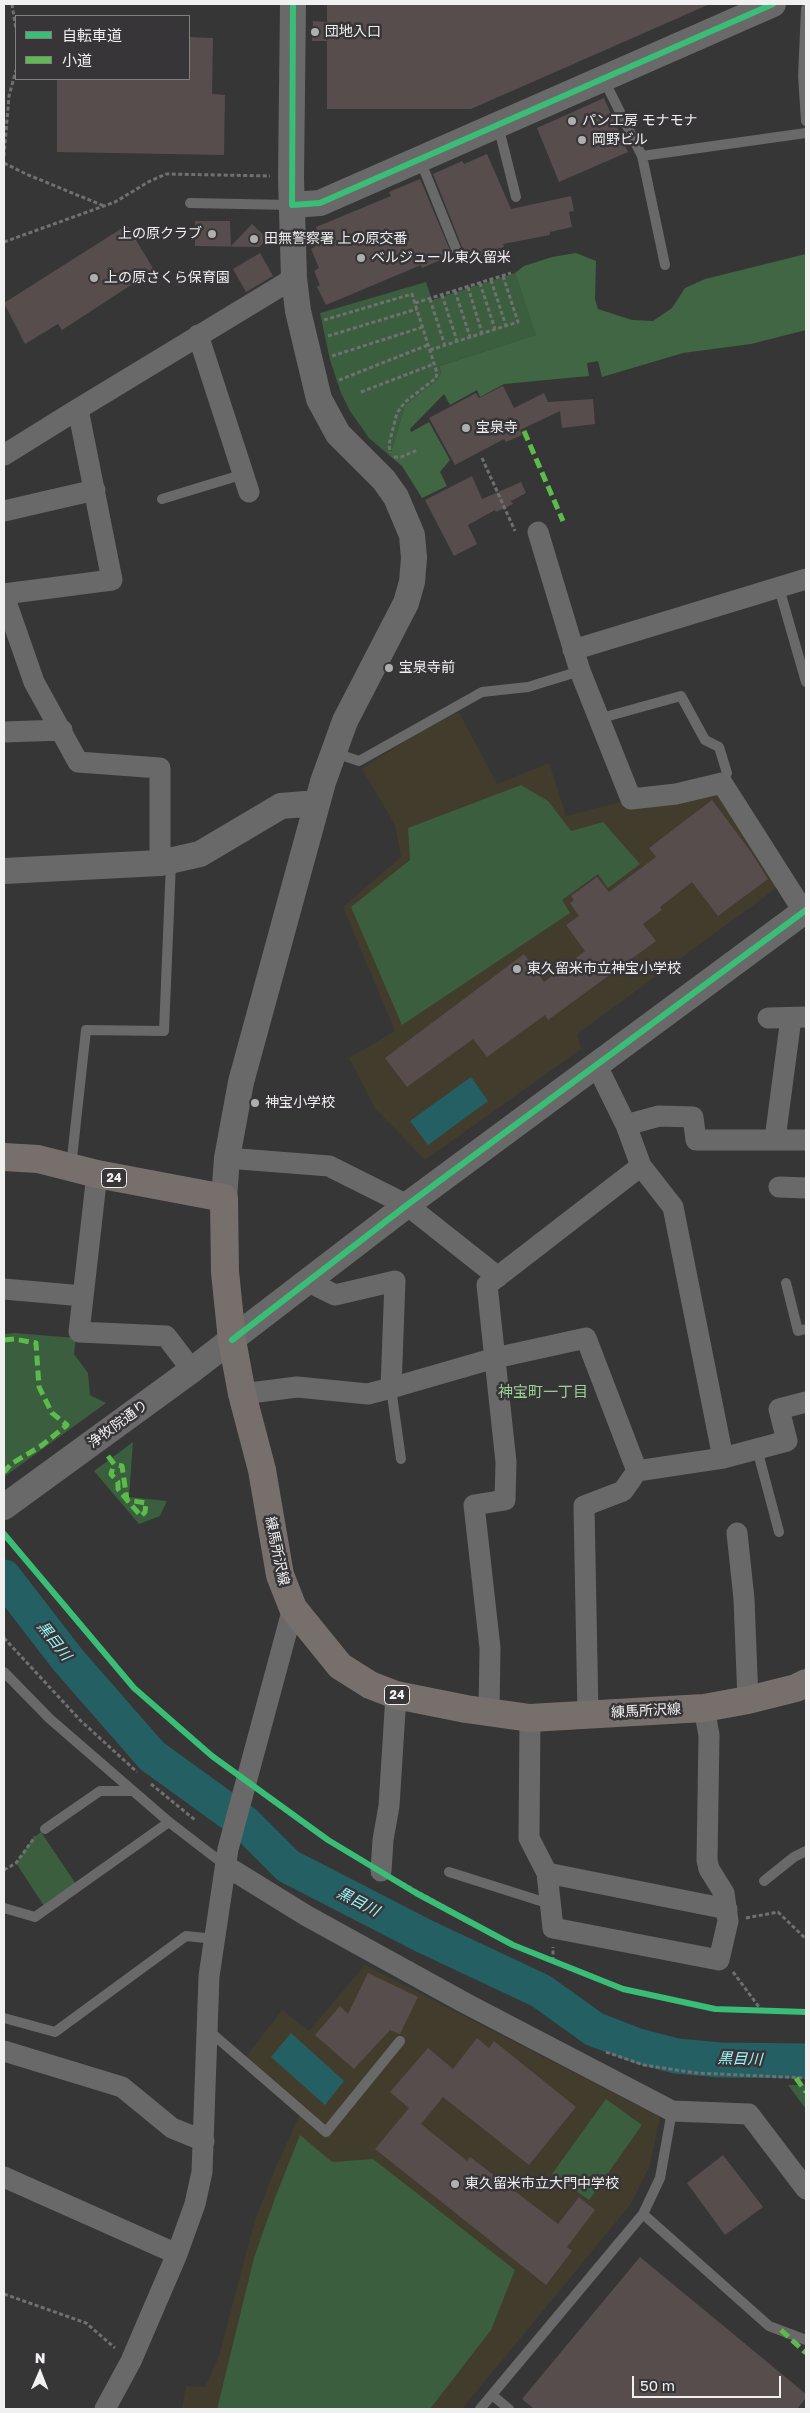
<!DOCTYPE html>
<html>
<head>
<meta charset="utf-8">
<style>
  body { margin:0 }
  #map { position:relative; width:810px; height:2413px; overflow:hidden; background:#363636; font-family:"Golos Text","Noto Sans JP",sans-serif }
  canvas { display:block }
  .frame { position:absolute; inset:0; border:5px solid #f1f0f1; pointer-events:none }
  .legend { position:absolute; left:15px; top:15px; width:175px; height:65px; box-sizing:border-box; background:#373537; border:1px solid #818081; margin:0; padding:6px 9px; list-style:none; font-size:15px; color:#f1f0f1 }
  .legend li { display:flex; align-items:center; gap:10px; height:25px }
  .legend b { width:25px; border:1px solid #818081 }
  .north { position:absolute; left:15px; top:2348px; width:50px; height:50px; -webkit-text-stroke:4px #373537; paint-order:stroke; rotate:1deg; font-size:14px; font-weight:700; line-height:20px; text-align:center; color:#f1f0f1 }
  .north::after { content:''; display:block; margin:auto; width:18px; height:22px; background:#f1f0f1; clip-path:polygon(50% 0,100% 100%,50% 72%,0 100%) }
  .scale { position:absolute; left:632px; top:2376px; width:149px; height:22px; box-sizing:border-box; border:2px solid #f1f0f1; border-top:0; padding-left:6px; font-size:15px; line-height:18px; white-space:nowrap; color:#f1f0f1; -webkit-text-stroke:4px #373537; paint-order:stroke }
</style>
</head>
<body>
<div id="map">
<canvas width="810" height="2413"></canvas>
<div class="frame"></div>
<ul class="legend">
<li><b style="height:6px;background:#3abd76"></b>自転車道</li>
<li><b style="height:6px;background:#5cbc4b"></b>小道</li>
</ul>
<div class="north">N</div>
<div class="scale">50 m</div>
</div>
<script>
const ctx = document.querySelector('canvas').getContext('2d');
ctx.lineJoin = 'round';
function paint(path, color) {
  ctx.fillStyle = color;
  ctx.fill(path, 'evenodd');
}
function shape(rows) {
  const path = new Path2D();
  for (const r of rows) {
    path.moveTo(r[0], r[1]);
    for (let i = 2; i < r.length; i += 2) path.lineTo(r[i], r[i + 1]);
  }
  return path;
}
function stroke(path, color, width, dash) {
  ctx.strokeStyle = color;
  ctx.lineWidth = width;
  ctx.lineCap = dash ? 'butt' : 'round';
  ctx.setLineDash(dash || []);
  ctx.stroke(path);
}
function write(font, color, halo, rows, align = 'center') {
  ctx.font = font + ' "Golos Text","Noto Sans JP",sans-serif';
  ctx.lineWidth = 5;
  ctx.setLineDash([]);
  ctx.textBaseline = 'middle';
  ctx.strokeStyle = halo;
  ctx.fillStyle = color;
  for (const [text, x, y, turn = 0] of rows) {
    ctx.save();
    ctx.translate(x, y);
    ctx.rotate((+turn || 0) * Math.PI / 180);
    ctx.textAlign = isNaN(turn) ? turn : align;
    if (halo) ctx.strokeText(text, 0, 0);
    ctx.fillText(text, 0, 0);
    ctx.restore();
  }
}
const education = shape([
  [459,712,497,784,549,763,566,816,624,801,717,789,778,882,774,890,577,1034,581,1049,425,1160,375,1108,349,1058,395,1031,343,907,401,857,395,825,362,769,419,732],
  [365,1965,660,2117,650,2165,631,2204,462,2409,182,2409,186,2386,205,2387,219,2356,255,2220,277,2164,303,2108,246,2057,282,2010,309,2031]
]);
const green = shape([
  [515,273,537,335,439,366,441,372,437,380,405,405,390,456,369,438,350,411,341,393,330,360,320,313,426,282,432,300],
  [521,785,548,801,571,831,603,822,640,864,608,888,598,874,562,900,570,913,402,1025,351,907,410,860,408,828],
  [14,1333,76,1338,74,1354,88,1373,90,1395,106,1403,4,1477,4,1334],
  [133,1442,129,1497,167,1501,160,1516,139,1524,94,1471],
  [41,1832,78,1887,46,1909,16,1863,33,1838],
  [788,2085,806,2085,806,2109],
  [606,2099,642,2125,589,2200,552,2174],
  [300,2135,332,2162,373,2159,515,2270,491,2330,430,2409,217,2409,254,2258,275,2198]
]);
const forest = shape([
  [576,253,596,261,595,299,598,309,632,320,653,321,672,308,685,288,705,279,806,254,806,330,751,344,683,353,602,377,598,361,587,363,589,376,504,384,480,397,477,390,450,405,444,394,410,429,411,432,429,422,450,460,440,472,447,486,422,498,402,466,390,456,405,405,437,380,441,372,439,366,536,335,515,273,524,266,552,257]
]);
const water = shape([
  [471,1077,488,1101,428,1145,410,1121],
  [291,2033,344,2081,325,2105,271,2057]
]);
const river = shape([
  [4,1577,68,1660,152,1756,246,1824,288,1866,424,1936,541,1991,594,2029,638,2046,676,2056,720,2060,806,2061]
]);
const building = shape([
  [327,4,420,5,710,4,471,109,327,109,327,41,312,41,313,21,327,22],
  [189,37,213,38,212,94,225,95,224,155,57,152,57,79,189,79],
  [604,98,628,152,559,182,537,128],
  [487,154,511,209,571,196,574,211,569,212,572,227,550,232,550,235,503,244,504,247,468,262,433,174,462,161,464,164],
  [420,179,452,255,422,268,421,265,326,305,317,287,320,285,314,271,319,268,311,249,316,246,310,233,317,230,316,227,391,196,389,192],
  [195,221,230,221,231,246,252,224,268,239,259,247,195,246],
  [127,225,154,270,62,330,58,324,25,344,4,303],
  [260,253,273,276,246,292,233,269],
  [503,386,514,408,544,393,548,402,593,399,595,424,562,428,560,411,520,430,522,435,506,442,504,439,455,465,429,418,476,393,479,398],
  [472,476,482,499,521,482,526,493,511,501,513,504,496,512,495,510,468,525,477,544,454,556,425,500],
  [712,800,751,852,768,879,718,916,692,882,660,907,662,910,643,924,656,941,548,1020,545,1015,487,1057,473,1039,407,1087,385,1058,524,954,544,982,585,951,566,925,579,916,570,903,574,900,571,896,597,877,609,892,656,857,649,848],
  [368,1973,418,1997,400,2034,390,2030,354,2069,315,2035,340,2006,348,2014],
  [477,2038,489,2048,494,2041,576,2107,529,2165,443,2097,421,2124,467,2161,470,2157,558,2224,579,2197,595,2210,567,2247,572,2251,546,2285,375,2149,409,2108,390,2092,428,2048,453,2069],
  [723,2155,763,2207,725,2235,687,2183],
  [640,2257,806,2394,806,2398,797,2409,534,2409,522,2399]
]);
const path = shape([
  [12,4,16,30],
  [4,156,9,96,16,70],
  [4,163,26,174,104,206],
  [4,242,115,202,150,181,166,174,270,176],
  [491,280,506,326],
  [480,283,495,329],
  [468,287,482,333],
  [455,291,470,337],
  [442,295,457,341],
  [430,299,445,346],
  [415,303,511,273],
  [324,320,412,294,437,373,436,378,405,402,397,413,389,444,390,453],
  [328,336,417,309],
  [430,350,518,322,503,276],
  [332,356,423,327],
  [339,380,428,345],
  [361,392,434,364],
  [394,457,401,457,418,450],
  [482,458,515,531],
  [4,1534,134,1688,229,1769],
  [4,1638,81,1721,137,1772],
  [151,1784,195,1820],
  [262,1794,306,1826,361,1859],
  [4,1870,16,1863,35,1837],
  [397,1880,513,1945,623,1989,715,2009,806,2012],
  [746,1918,778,1912,806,1939],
  [553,1961,553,1947],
  [733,1972,762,2011],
  [606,2052,644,2065,696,2073,806,2078],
  [4,2294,86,2323,115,2348]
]);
const service = shape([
  [806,9,803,76,806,121],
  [604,80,642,156,806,133],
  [498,125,516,197],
  [642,156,665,265],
  [420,160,456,249],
  [190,203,291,205],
  [162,499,244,474],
  [779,588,806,682],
  [598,719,681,696,705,740,719,747,727,773,722,783],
  [335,753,359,761,482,692,528,687,580,671],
  [71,1167,86,1030,164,1031,171,862],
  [786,1283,798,1331,806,1329],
  [391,1388,401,1459],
  [757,1449,779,1532],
  [4,1672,50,1719,169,1822,225,1865],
  [45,1829,100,1791,133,1791],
  [449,1872,550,1904],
  [764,1881,794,1857,806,1851],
  [4,1908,35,1917,169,1822],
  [4,2018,55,2032,186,1936,215,1939],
  [208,2030,326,2132,400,2041],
  [643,2214,660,2178,672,2111],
  [492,2395,509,2409],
  [480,2409,643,2214,769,2326,806,2340]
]);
const minor = shape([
  [198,335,249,492],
  [4,455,78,409],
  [4,511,95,490],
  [538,532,580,671,631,799,676,794,722,783,804,912],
  [4,594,112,580,78,409,294,278],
  [4,596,34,682,78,762,160,768,160,863],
  [573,650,806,579],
  [4,732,62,730],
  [768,1018,806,1017],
  [626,1125,659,1116,693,1117,696,1140,806,1140],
  [775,1139,791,1018],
  [227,1158,329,1166,407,1205,498,1277],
  [641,1166,673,1207,723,1458],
  [97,1174,79,1332,166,1336,192,1370],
  [779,1187,806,1188],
  [309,1282,335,1295,395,1281,391,1388,495,1358,586,1338,637,1471,723,1458,787,1441,779,1409,806,1402],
  [4,1289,83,1296],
  [242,1394,297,1387,368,1394,391,1388],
  [737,1533,744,1599,748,1700],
  [489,1713,490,1648,474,1505,505,1500,506,1462,487,1285,641,1166,626,1125,597,1066],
  [588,1715,584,1506,623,1491,637,1471],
  [530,1718,529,1838,547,1873,553,1928,719,1960,728,1921,724,1893,709,1869,707,1860,709,1735,704,1708],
  [226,1866,307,1916,465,2003,672,2111,749,2114,806,2189],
  [381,1871,383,1840,389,1806,396,1695],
  [547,1873,727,1909],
  [4,2051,122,2087,172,2128,204,2141],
  [4,2177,177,2254],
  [105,2409,131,2361,177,2254,195,2204,202,2172,209,1976,228,1849,293,1608]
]);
const tertiary = shape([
  [292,205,320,203,773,4],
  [4,871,160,863,200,854,281,806,305,804,316,806],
  [224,1198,227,1158,241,1082,323,782,345,721,406,603,412,582,414,558,412,535,396,497,384,480,338,434,319,399,298,311,294,278,291,178,293,4],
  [4,1507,192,1370,407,1205,806,910]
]);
const primary = shape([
  [4,1157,38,1159,97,1174,224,1198,225,1272,232,1340,242,1394,262,1470,280,1575,293,1608,340,1666,370,1685,396,1695,466,1709,530,1718,704,1708,748,1700,796,1688,806,1683]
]);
const quiet = shape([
  [524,431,563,521],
  [4,1340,14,1339,36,1343,39,1387,52,1413,67,1425,41,1446,11,1464,4,1472],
  [108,1456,114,1464,122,1466,127,1500,146,1503,145,1512,141,1516,127,1500,118,1489,118,1482,111,1474,114,1464],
  [796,2078,806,2092],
  [781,2330,806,2353]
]);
const cycleway = shape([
  [293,4,292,205,320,203,773,4],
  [232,1340,407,1205,806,910],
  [4,1534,134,1688,212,1756,328,1840,416,1893,513,1945,623,1989,715,2009,806,2012]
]);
const markers = [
  [315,32,5,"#b0afb0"],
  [572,121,5,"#b0afb0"],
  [582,140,5,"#b0afb0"],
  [212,234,5,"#b0afb0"],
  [254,239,5,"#b0afb0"],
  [361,258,5,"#b0afb0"],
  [94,278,5,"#b0afb0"],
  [466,428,5,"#b0afb0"],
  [389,668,5,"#b0afb0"],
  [517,969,5,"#b0afb0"],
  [255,1103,5,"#b0afb0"],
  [455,2184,5,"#b0afb0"]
];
const shields = [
  [114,1178,25],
  [397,1695,25]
];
const shieldNames = [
  ["24",114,1178],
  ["24",397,1695]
];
const poiNames = [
  ["団地入口",325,32],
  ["パン工房 モナモナ",582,121],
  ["岡野ビル",592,140],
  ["上の原クラブ",202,234,"right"],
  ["田無警察署 上の原交番",264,239],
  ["ベルジュール東久留米",371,258],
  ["上の原さくら保育園",104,278],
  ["宝泉寺",476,428],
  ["宝泉寺前",399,668],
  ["東久留米市立神宝小学校",527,969],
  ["神宝小学校",265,1103],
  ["東久留米市立大門中学校",465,2184]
];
const streetNames = [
  ["浄牧院通り",118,1424,-36],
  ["練馬所沢線",277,1551,78],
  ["練馬所沢線",646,1711,-3]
];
const neighbourhoodNames = [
  ["神宝町一丁目",543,1392]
];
const waterNames = [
  ["黒目川",54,1641,52],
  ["黒目川",358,1902,27],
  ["黒目川",740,2059,2]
];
paint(education, '#423c2d');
paint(green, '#3a5e3e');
paint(forest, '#406643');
paint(water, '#246063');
stroke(river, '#246063', 35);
paint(building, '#574d4c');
stroke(path, '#707070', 3, [4, 2.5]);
stroke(service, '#696969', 10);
stroke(minor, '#696969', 21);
stroke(tertiary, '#696969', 26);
stroke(primary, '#776f6c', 28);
stroke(quiet, '#5cbc4b', 5, [10, 5]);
stroke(cycleway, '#3abd76', 6);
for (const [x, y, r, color] of markers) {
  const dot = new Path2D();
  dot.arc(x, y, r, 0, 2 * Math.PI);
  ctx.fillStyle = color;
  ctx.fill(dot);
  stroke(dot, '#373537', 2);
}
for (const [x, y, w] of shields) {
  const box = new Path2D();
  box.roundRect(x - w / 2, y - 9.5, w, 19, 4);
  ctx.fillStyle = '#373537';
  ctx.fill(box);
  stroke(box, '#f1f0f1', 1);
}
write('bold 12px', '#f1f0f1', null, shieldNames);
write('14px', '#f1f0f1', '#373537', poiNames, 'left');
write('14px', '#f1f0f1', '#373537', streetNames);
write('15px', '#9bd296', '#373537', neighbourhoodNames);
write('italic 15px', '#99f7fb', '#373537', waterNames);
</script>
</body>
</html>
